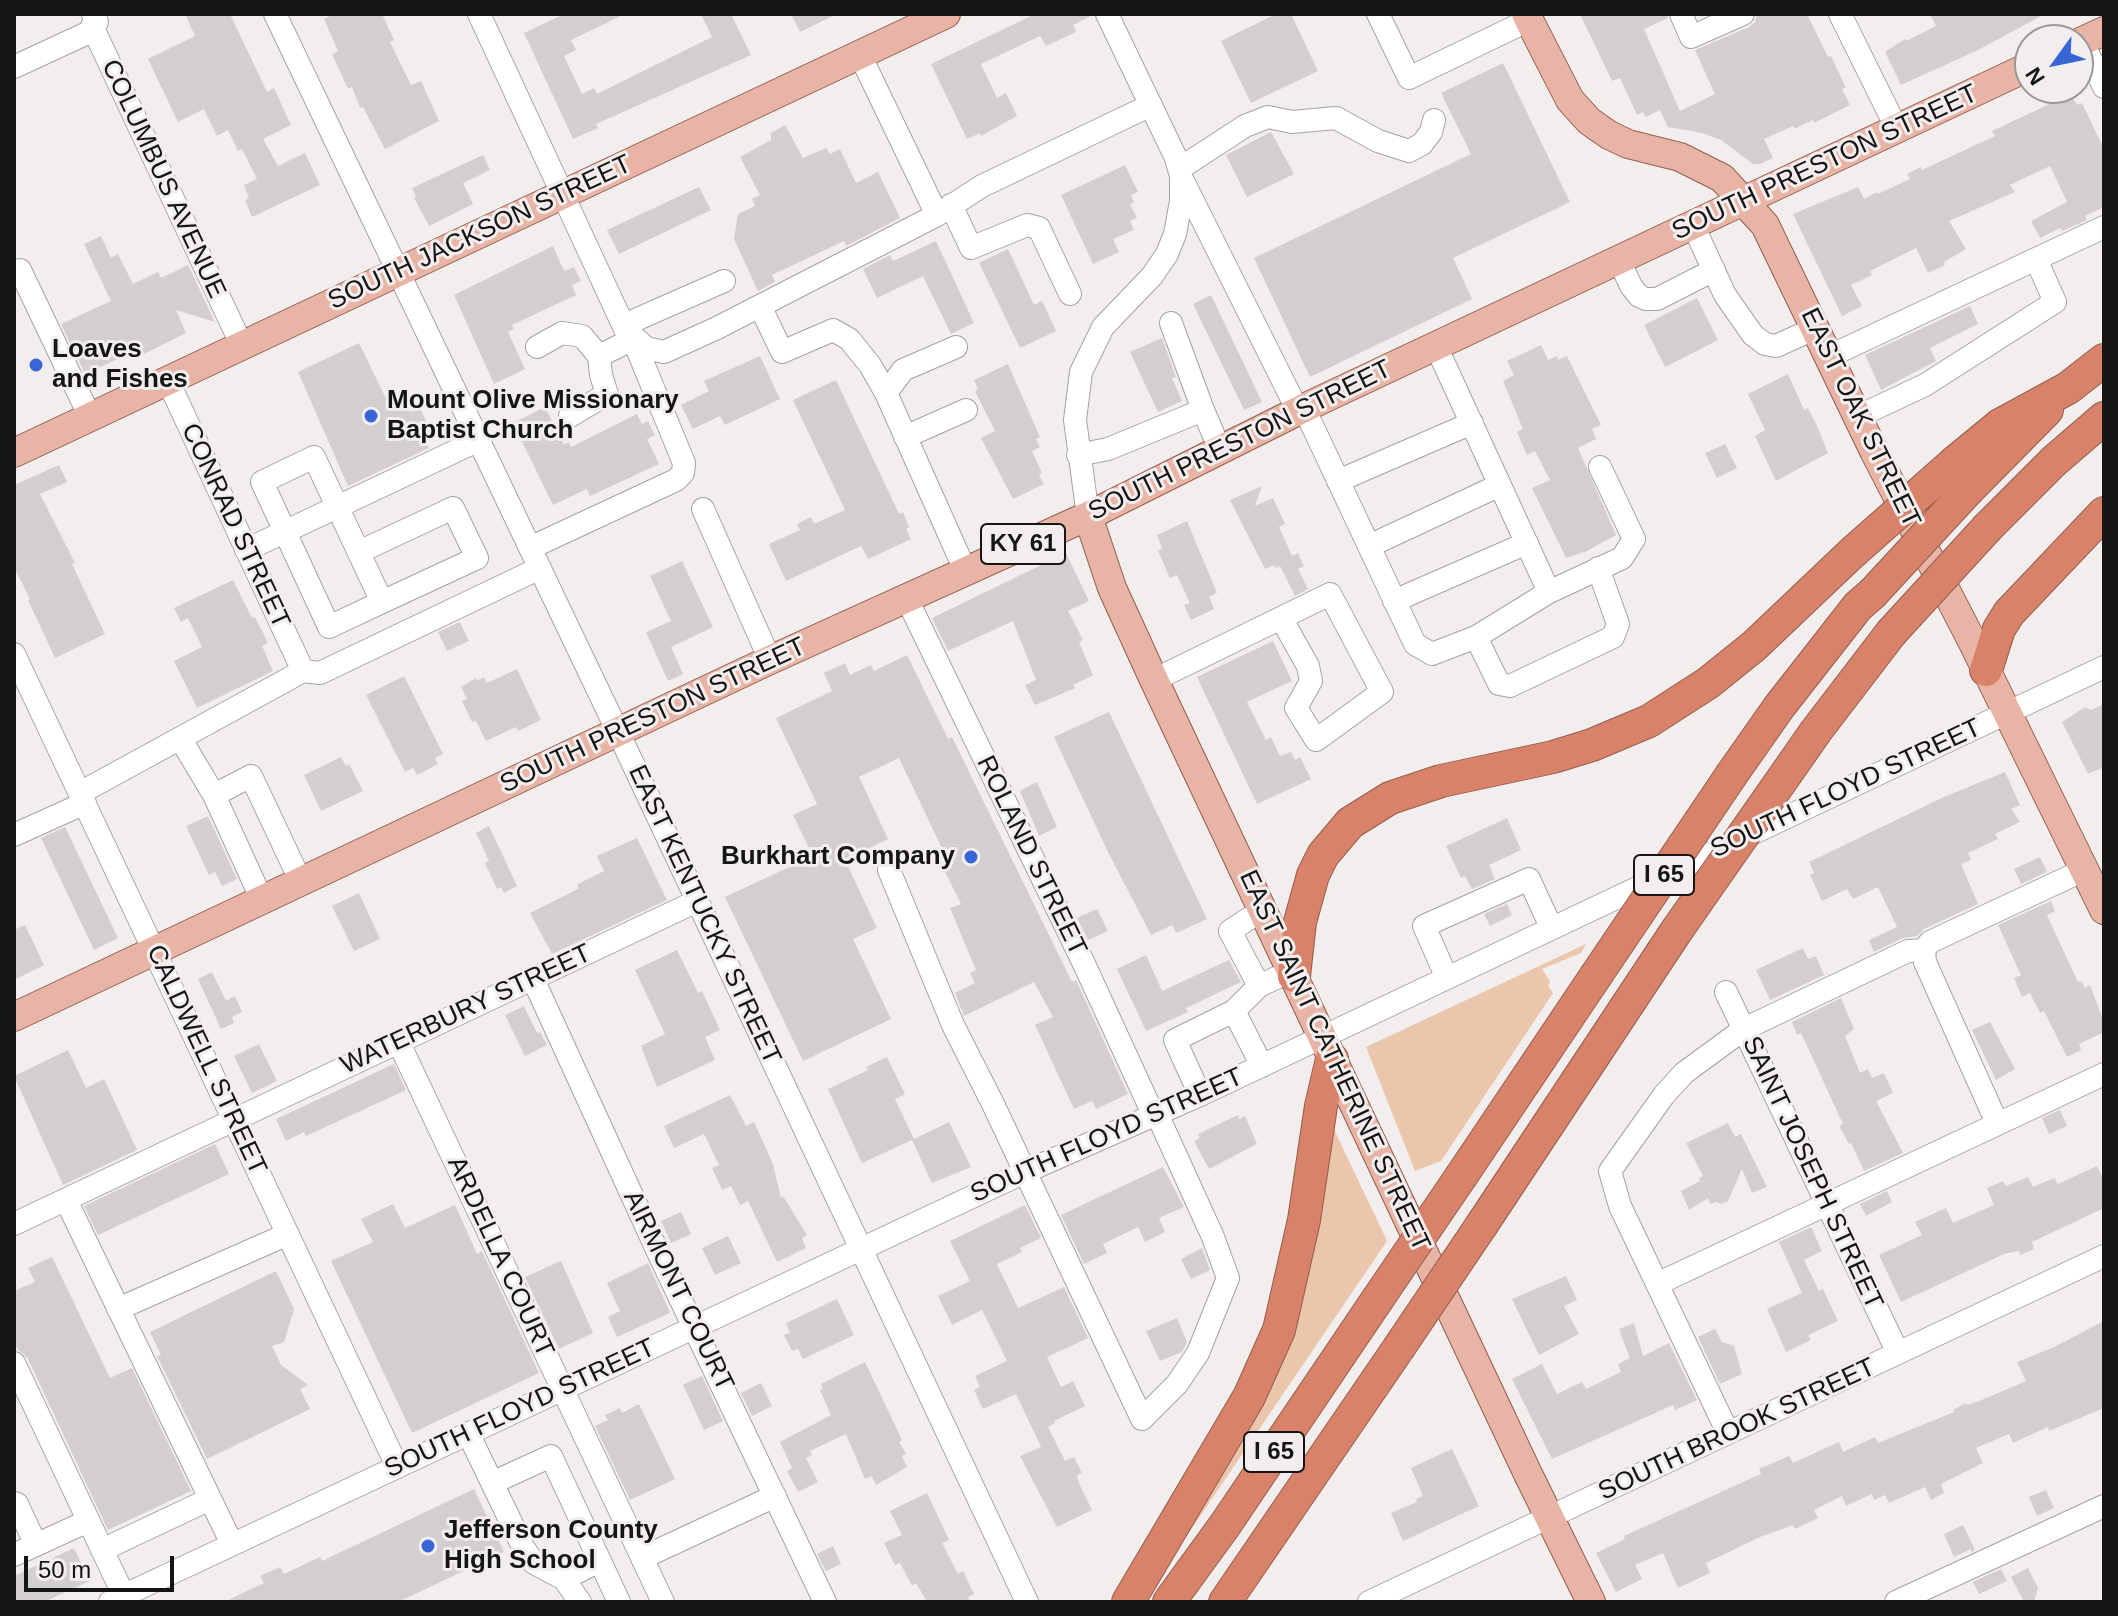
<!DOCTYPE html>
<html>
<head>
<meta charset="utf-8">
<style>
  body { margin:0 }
  #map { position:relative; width:2118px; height:1616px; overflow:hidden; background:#f2eeee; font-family:Helvetica,sans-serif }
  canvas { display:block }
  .frame { position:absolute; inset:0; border:16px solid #161515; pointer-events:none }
  .north { position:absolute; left:2014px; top:24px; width:80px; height:80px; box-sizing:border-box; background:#f2eeee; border:2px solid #9a9797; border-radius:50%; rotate:237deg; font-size:22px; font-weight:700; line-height:32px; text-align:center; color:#161515 }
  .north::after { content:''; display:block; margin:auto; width:28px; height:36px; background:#3966d6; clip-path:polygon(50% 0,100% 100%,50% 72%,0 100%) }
  .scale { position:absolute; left:24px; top:1556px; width:150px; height:36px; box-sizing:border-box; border:4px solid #161515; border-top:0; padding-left:10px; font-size:24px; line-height:28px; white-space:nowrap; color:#161515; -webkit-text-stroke:6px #f2eeee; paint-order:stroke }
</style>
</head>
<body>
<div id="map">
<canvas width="2118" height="1616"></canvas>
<div class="frame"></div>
<div class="north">N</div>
<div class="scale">50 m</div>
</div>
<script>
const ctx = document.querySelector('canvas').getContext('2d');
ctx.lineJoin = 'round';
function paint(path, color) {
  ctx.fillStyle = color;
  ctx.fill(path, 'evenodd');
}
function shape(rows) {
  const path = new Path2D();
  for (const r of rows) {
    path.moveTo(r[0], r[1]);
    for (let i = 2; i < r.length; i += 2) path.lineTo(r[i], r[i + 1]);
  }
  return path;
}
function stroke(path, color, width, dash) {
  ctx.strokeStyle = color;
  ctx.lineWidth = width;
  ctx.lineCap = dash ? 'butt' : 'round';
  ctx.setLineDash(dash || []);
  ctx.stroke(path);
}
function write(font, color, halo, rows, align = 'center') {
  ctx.font = font + ' Helvetica,sans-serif';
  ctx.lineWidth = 6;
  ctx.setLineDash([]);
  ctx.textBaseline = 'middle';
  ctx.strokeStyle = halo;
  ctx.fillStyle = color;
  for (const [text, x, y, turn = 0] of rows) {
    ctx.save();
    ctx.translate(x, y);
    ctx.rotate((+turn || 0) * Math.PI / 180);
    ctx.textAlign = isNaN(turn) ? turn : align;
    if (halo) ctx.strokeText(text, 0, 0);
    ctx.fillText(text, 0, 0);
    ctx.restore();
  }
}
const green = shape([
  [1586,944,1581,953,1542,969,1550,981,1548,986,1553,993,1441,1161,1415,1171,1366,1047],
  [1331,1123,1387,1241,1171,1559,1260,1408]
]);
const building = shape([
  [185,14,230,14,267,92,274,88,291,125,263,139,278,166,305,153,320,185,252,217,245,200,249,198,244,185,257,179,242,149,238,151,228,130,217,136,204,109,178,122,148,59,195,36],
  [334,14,382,14,394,40,390,42,411,85,421,81,439,121,385,149,363,107,360,108,352,87,348,89,332,54,338,51,324,19],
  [564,14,625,14,571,40,576,50,564,56,582,94,594,88,597,94,712,37,701,14,731,14,751,55,596,124,598,128,573,139,524,33],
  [791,14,837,14,800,32],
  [1035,14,1093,15,1073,25,1076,32,1046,46,1040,36,981,64,997,98,1006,93,1017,116,981,136,980,133,967,139,931,64],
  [1276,14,1291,14,1318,71,1251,103,1221,41],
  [1580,14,1667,14,1668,18,1644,29,1680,111,1715,94,1695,50,1749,27,1755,22,1757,14,1807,14,1828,57,1831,56,1846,88,1842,89,1850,105,1814,123,1813,120,1794,129,1793,126,1764,139,1773,158,1760,164,1753,164,1721,140,1702,133,1668,127,1660,110,1646,117,1643,112,1637,115,1620,78,1612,81],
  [1930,14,2045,14,1976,51,1901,85,1885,52,1905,39,1906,41,1936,26],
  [1503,63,1570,202,1453,258,1472,299,1310,377,1254,258,1471,154,1441,93],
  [2071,94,2077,105,2082,103,2104,149,2104,207,2085,216,2087,220,2062,231,2060,228,2040,238,2031,221,2067,202,2050,166,2010,185,2015,192,1949,221,1966,249,1944,262,1945,265,1928,273,1916,248,1870,271,1872,275,1851,285,1862,306,1842,316,1793,214,1858,187,1864,199,1877,192,1878,194,1910,179,1907,174,1921,167,1922,170,1995,136,1992,131],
  [785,125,803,158,826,148,830,154,840,149,856,183,878,172,900,218,846,246,844,241,772,275,775,282,758,291,734,239,738,214,755,206,752,199,760,195,740,157,771,140,771,133],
  [1271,132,1294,174,1247,197,1226,155],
  [483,155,490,170,463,183,473,204,429,226,414,198,416,197,412,188],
  [1125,165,1138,192,1131,195,1134,202,1130,204,1137,218,1130,221,1134,230,1113,239,1119,252,1093,264,1061,195],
  [699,187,711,210,619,254,607,230],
  [101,236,111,258,118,254,133,284,158,272,161,278,188,265,215,322,176,310,186,333,138,357,136,353,123,360,122,357,96,369,89,382,61,324,111,301,84,244],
  [936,241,974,323,951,334,923,276,877,298,863,269,890,255,893,261],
  [553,246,564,271,574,267,581,281,572,285,576,295,512,325,514,329,508,332,525,369,494,384,454,295],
  [1008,249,1034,305,1042,301,1056,331,1020,348,979,263],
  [1211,295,1262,402,1244,410,1193,304],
  [1697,298,1718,340,1665,367,1644,325],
  [1970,306,1978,324,1930,348,1936,361,1881,390,1865,355],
  [1162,338,1176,377,1172,378,1182,401,1158,412,1130,352],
  [359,343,389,405,404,397,410,412,420,408,431,431,423,436,429,448,348,486,298,372],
  [1541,345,1548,360,1557,356,1558,360,1567,356,1601,425,1592,429,1596,439,1578,448,1616,535,1587,551,1566,558,1532,488,1550,480,1535,451,1527,455,1517,432,1523,429,1503,381,1514,375,1507,361],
  [760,356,780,399,725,425,720,416,693,429,681,405,709,391,704,381],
  [1008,364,1040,437,1036,439,1040,447,1032,451,1042,473,1039,475,1044,484,1013,499,981,438,995,431,975,391,978,389,974,380],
  [1788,374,1804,410,1808,408,1817,426,1828,453,1776,481,1755,436,1765,430,1748,394],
  [836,380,899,514,903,512,909,527,906,529,911,539,868,559,861,546,786,581,769,544,800,530,797,524,811,517,814,524,845,510,793,400],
  [545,407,564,445,569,442,571,447,637,414,642,424,648,421,655,435,647,439,659,464,590,496,587,489,553,505,513,423],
  [1725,444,1737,468,1717,478,1705,453],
  [59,465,67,482,40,494,75,563,72,564,105,634,55,658,28,600,30,599,14,567,14,485],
  [1262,486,1255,506,1273,498,1285,524,1279,527,1292,556,1298,553,1304,566,1298,569,1308,589,1295,596,1280,566,1276,568,1274,565,1265,569,1230,500],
  [1187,521,1217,593,1209,597,1214,609,1191,620,1184,605,1190,603,1177,575,1170,578,1158,551,1162,548,1157,535],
  [1066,553,1089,601,1068,611,1083,640,1079,642,1093,675,1073,685,1075,688,1035,705,1025,685,1036,680,1013,621,948,651,932,618],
  [682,561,713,627,671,647,683,674,668,681,646,632,671,621,650,576],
  [233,580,252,618,255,617,268,643,262,646,273,671,197,708,174,661,202,647,188,618,181,622,174,608],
  [460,622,469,641,447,651,438,632],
  [1273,641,1292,681,1247,702,1266,740,1271,737,1280,756,1291,752,1295,760,1300,757,1311,779,1257,804,1197,677],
  [907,655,948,739,952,737,1072,982,1076,980,1128,1094,1096,1109,1092,1101,1074,1109,1035,1025,1053,1017,1034,982,964,1016,955,993,975,983,970,973,976,970,950,908,961,904,940,862,947,859,899,758,859,777,888,839,845,860,877,928,853,939,891,1019,803,1061,725,897,813,856,793,815,817,804,776,718,832,691,824,673,845,663,850,675,871,665,874,671],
  [517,669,541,720,518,731,516,727,486,741,476,721,472,722,462,701,467,699,461,687,476,678,477,681,484,677,487,683],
  [404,676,443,754,435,758,438,764,417,775,413,768,405,772,366,695],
  [2104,704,2104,767,2088,774,2062,722,2085,707,2091,710],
  [1109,712,1207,919,1176,933,1172,925,1151,935,1107,850,1054,737],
  [341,757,346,766,349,764,363,791,321,811,304,775],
  [2005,772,2020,805,2011,809,2020,822,1995,834,1998,839,1968,853,1971,860,1961,864,1978,904,1924,929,1917,936,1903,938,1874,952,1869,940,1897,927,1878,887,1853,899,1847,889,1822,901,1810,875,1814,873,1809,862,1944,797],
  [1037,782,1057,827,1039,836,1020,791],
  [208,816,237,879,222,886,215,872,209,875,186,826],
  [1507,818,1521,850,1489,865,1495,879,1472,889,1465,876,1461,878,1446,846],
  [489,826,517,886,504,893,501,887,497,889,485,863,489,861,476,833],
  [65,827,118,938,94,950,41,838],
  [637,838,667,900,552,954,530,913,578,889,578,884,604,871,597,856],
  [2040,857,2047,872,2021,884,2014,869],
  [359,893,380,939,354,951,332,906],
  [2051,901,2055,911,2047,915,2078,982,2081,981,2085,988,2090,985,2104,1022,2104,1032,2079,1044,2081,1050,2067,1057,2044,1011,2040,1013,2030,993,2022,997,2014,978,2021,975,1998,925],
  [1507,904,1512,915,1490,926,1484,914],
  [1097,909,1108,931,1088,940,1077,918],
  [25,925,44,965,14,980,14,930],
  [1803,948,1808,959,1816,956,1824,975,1770,1000,1756,970],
  [677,950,698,993,702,991,720,1030,705,1037,715,1060,657,1087,641,1046,665,1034,635,970],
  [1146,955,1162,991,1229,960,1241,982,1186,1008,1188,1012,1146,1031,1117,969],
  [212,972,226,1001,235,996,242,1012,232,1017,234,1023,221,1029,198,979],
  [1841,998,1854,1029,1845,1036,1860,1073,1868,1069,1872,1078,1884,1073,1893,1093,1876,1101,1903,1153,1864,1171,1851,1143,1849,1144,1839,1126,1843,1124,1801,1033,1797,1035,1792,1022],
  [524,1006,537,1033,540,1032,547,1045,525,1056,505,1015],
  [1990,1022,2015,1069,1996,1080,1972,1030],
  [259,1044,277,1081,252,1093,234,1056],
  [68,1050,86,1088,104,1079,137,1150,63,1185,14,1076],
  [887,1057,905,1094,895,1099,914,1139,862,1163,828,1089,868,1070,866,1067],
  [394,1064,406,1090,306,1136,304,1132,286,1141,276,1119],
  [730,1095,746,1126,754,1122,773,1164,781,1198,783,1196,807,1235,802,1238,806,1248,777,1262,748,1201,740,1205,731,1186,722,1190,712,1168,719,1165,704,1134,674,1148,664,1126],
  [2060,1110,2067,1126,2049,1134,2042,1118],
  [1238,1115,1239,1119,1245,1116,1257,1144,1209,1169,1194,1141,1200,1138,1198,1134],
  [949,1122,971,1167,932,1183,912,1140],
  [1728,1123,1735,1137,1741,1134,1767,1187,1752,1193,1742,1169,1728,1201,1721,1204,1716,1202,1710,1204,1708,1198,1689,1210,1681,1191,1700,1181,1699,1178,1703,1176,1686,1143],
  [215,1144,229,1174,98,1235,84,1206],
  [2097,1166,2104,1181,2104,1208,2032,1242,2034,1249,2020,1255,2019,1251,2004,1254,1901,1302,1879,1255,1922,1235,1915,1222,1946,1208,1953,1223,1994,1205,1987,1188,2003,1181,2006,1186,2028,1177,2033,1187,2054,1178,2058,1184],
  [1163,1167,1184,1207,1159,1218,1165,1232,1145,1242,1138,1227,1103,1244,1107,1253,1084,1264,1061,1215],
  [1887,1191,1892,1202,1866,1216,1860,1204],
  [393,1204,405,1228,455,1205,477,1254,482,1251,539,1373,412,1433,331,1261,373,1242,361,1219],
  [1025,1205,1041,1238,1020,1248,1022,1252,997,1264,1007,1285,1018,1308,1064,1287,1088,1338,1047,1357,1061,1387,1073,1381,1085,1406,1054,1421,1055,1423,1048,1427,1065,1461,1074,1457,1082,1473,1077,1475,1079,1483,1092,1510,1057,1527,1020,1456,1041,1447,1016,1394,983,1409,974,1390,980,1387,975,1376,1007,1361,982,1310,952,1325,938,1296,970,1281,950,1241],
  [681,1212,691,1234,671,1243,661,1221],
  [1811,1227,1822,1251,1804,1260,1819,1291,1823,1289,1838,1321,1808,1335,1811,1340,1786,1352,1767,1309,1802,1293,1779,1242],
  [728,1236,741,1263,715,1275,702,1248],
  [1202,1248,1210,1270,1191,1279,1181,1259],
  [52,1257,110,1378,132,1368,191,1491,108,1530,27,1357,18,1350,14,1341,14,1291,35,1282,28,1268],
  [561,1261,593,1333,559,1349,525,1277],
  [648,1263,670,1313,617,1337,608,1317,620,1311,607,1283],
  [276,1271,294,1309,284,1342,272,1346,281,1365,308,1385,300,1389,310,1409,207,1459,157,1356,161,1355,150,1332],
  [1566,1276,1577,1300,1564,1306,1579,1334,1539,1355,1512,1299],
  [837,1299,854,1335,803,1359,798,1349,792,1351,784,1335,790,1333,786,1323],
  [1177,1318,1187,1342,1182,1352,1160,1361,1146,1331],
  [2104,1321,2104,1408,2049,1431,2048,1427,2013,1443,2009,1434,1976,1448,1983,1463,1941,1484,1944,1493,1931,1500,1925,1487,1889,1503,1885,1495,1874,1500,1872,1494,1846,1506,1842,1496,1814,1510,1818,1518,1795,1529,1793,1525,1760,1537,1706,1563,1710,1573,1678,1588,1663,1553,1635,1565,1642,1579,1616,1592,1596,1553,1625,1539,1624,1536,1761,1474,1759,1469,1789,1456,1793,1463,1839,1442,1843,1452,1875,1437,1878,1443,1954,1412,1953,1410,1966,1403,1967,1405,1979,1401,2026,1381,2017,1362,2052,1348],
  [1634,1323,1643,1356,1669,1343,1697,1400,1675,1410,1673,1405,1552,1459,1512,1379,1542,1364,1557,1394,1582,1382,1586,1389,1621,1372,1618,1364,1630,1358,1619,1329],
  [1715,1329,1722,1342,1734,1346,1742,1374,1720,1384,1698,1337],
  [865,1362,902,1440,899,1442,906,1454,902,1456,907,1467,876,1485,872,1476,865,1479,846,1434,810,1451,812,1455,806,1458,818,1482,798,1492,787,1471,792,1468,780,1442,831,1415,820,1390,823,1389,821,1384],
  [702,1376,723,1421,704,1430,683,1385],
  [761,1383,772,1406,752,1416,741,1393],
  [639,1404,675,1479,630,1500,595,1426,608,1420,605,1415,620,1408,622,1413],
  [1452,1449,1479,1506,1403,1541,1391,1513,1417,1502,1416,1499,1423,1496,1411,1468],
  [474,1489,504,1552,398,1602,224,1602,264,1583,260,1576,280,1567,284,1574,320,1557,322,1561],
  [2046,1490,2054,1508,2037,1516,2029,1497],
  [927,1493,949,1540,942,1543,958,1574,963,1571,974,1594,968,1597,970,1602,927,1602,916,1583,912,1586,900,1563,895,1565,884,1543,902,1535,890,1511],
  [1963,1525,1975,1550,1971,1552,1971,1549,1954,1557,1944,1534],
  [833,1546,841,1564,826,1571,817,1554],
  [74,1548,90,1581,44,1602,14,1602,14,1576],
  [2028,1568,2038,1588,2034,1602,2024,1602,2011,1577],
  [2001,1569,2007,1581,1979,1594,1973,1582]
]);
const minor = shape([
  [93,14,97,22,92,26,242,346],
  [275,14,618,732,1027,1602],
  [479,14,625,329,646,348,664,352,717,328,937,215,982,186,1151,105],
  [1378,14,1409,78,1529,20],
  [1681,14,1691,37,1743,14],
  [1840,14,1897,129],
  [2082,41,2104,87],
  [860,55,937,215],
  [14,67,94,30],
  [1179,169,1245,126,1268,117,1292,122,1336,118,1378,141,1409,151,1422,144,1431,132,1434,120],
  [1183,181,1298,411],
  [951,205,971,248,1027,225,1039,228,1070,294],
  [1693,225,1725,295,1753,335,1765,344,1776,346,1816,328],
  [1619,260,1631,286,1639,296,1646,299,1657,299,1714,270],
  [20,270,90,417],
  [760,306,782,352,833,330,849,339,870,365,886,393],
  [1171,323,1203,410],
  [624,325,724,281],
  [1436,346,1549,592,1622,558,1634,539,1600,467],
  [956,347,903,370,886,393,965,570],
  [1830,356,2104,227],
  [168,381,303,671],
  [1304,408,1415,644,1432,654,1476,637,1499,684,1510,686,1613,637,1618,624,1598,568],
  [570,416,607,394,601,375,599,356],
  [1857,417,1925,385,2055,302,2036,259],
  [905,437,966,410],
  [1078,455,1108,449,1203,410,1221,452],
  [1338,481,1472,423],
  [703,509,770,660],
  [1088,516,1075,420,1081,372,1103,327,1152,276,1167,254,1175,234,1181,201,1181,176,1176,158,1107,14],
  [1369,546,1500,485],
  [530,548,676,480,683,473,684,463,633,339,599,356,582,336,562,333,537,347],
  [246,550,479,440],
  [359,552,453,508,477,558,382,602,329,627,262,482,314,457,382,602],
  [906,597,1085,966,1154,1116],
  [1394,601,1527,543],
  [1476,637,1549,592],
  [14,654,397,1466],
  [1154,680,1281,618,1330,594,1382,692,1316,740,1296,708,1311,681,1308,666,1281,618],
  [180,738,214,795],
  [80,793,303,671,320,673,540,568],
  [14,835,85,803],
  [889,870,953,1025,993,1104,1142,1419,1177,1384,1198,1353,1228,1278,1213,1237,1157,1114],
  [262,900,214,795,251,776,301,882],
  [1447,978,1424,926,1529,879,1551,927],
  [533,979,657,1250,825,1602],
  [1259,986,1230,931,1262,910],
  [1726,992,1898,1353],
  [1234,1011,1259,986,1291,971],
  [399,1043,663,1602],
  [1200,1095,1175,1040,1234,1011,1262,1066],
  [1997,1123,1925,962,1924,950,1930,942,2084,870],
  [66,1200,232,1544],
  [14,1224,697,901],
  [1657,1284,2104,1074],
  [118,1309,288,1234],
  [14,1363,124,1596],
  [468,1433,523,1547,534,1563,564,1579,580,1602],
  [1728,1433,1620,1206,1610,1171,1664,1095,1684,1073,1744,1029,1908,951,1924,950],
  [492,1483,551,1456,619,1602],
  [14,1503,17,1504,36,1545],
  [102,1550,210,1499],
  [14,1555,88,1521],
  [642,1558,775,1496],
  [564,1579,599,1561],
  [110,1602,1025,1172,1200,1095,2104,667],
  [1369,1602,2104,1256],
  [1896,1602,2104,1506]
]);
const major = shape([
  [1526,14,1570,100,1589,121,1609,135,1628,144,1680,157,1722,178,1765,225,1874,451,1973,643,2104,910],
  [2078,43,2104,31],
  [14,453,946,14],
  [1088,516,1112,588,1154,680,1527,1472,1591,1602],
  [14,1017,770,660,1088,516,1304,408,2030,66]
]);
const highway = shape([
  [1955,462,2000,425,2068,388,2104,360],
  [1969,489,2047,410],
  [1988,527,2054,461,2104,418],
  [1986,670,1999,629,2009,613,2104,513],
  [1816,731,1891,633],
  [1732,774,1779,707,1858,606,1872,594],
  [1294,976,1300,922,1313,875,1323,855,1350,823,1390,798,1441,781,1553,757,1592,745,1649,721,1708,683,1754,646,1853,552],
  [1462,1175,1595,977],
  [1481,1226,1677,930],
  [1128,1602,1249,1397,1279,1330,1304,1220,1321,1106,1332,1059],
  [1169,1602,1225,1525,1377,1300],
  [1225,1602,1398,1349]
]);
const highwayBridge = shape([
  [1853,552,1955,462],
  [1872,594,1969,489],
  [1891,633,1988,527],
  [1677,930,1816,731],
  [1595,977,1732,774],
  [1377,1300,1462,1175],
  [1398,1349,1481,1226]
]);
const markers = [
  [36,365,8,"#3966d6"],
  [371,416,8,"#3966d6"],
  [971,857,8,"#3966d6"],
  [428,1546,8,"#3966d6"]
];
const shields = [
  [1023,544,84],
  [1664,875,60],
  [1274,1452,60]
];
const shieldNames = [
  ["KY 61",1023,544],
  ["I 65",1664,875],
  ["I 65",1274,1452]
];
const streetNames = [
  ["SOUTH PRESTON STREET",1825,163,-25],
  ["COLUMBUS AVENUE",163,179,65],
  ["SOUTH JACKSON STREET",480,233,-25],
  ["EAST OAK STREET",1860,418,64],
  ["SOUTH PRESTON STREET",1240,441,-26],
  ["CONRAD STREET",235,526,65],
  ["SOUTH PRESTON STREET",653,716,-25],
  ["SOUTH FLOYD STREET",1846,789,-25],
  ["ROLAND STREET",1031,856,64],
  ["EAST KENTUCKY STREET",704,915,65],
  ["WATERBURY STREET",466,1010,-25],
  ["CALDWELL STREET",206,1060,65],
  ["EAST SAINT CATHERINE STREET",1334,1061,65],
  ["SOUTH FLOYD STREET",1107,1136,-24],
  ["SAINT JOSEPH STREET",1812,1173,65],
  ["ARDELLA COURT",500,1257,65],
  ["AIRMONT COURT",678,1291,64],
  ["SOUTH FLOYD STREET",520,1409,-25],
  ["SOUTH BROOK STREET",1737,1430,-25]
];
const poiNames = [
  ["Loaves",52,350],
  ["and Fishes",52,380],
  ["Mount Olive Missionary",387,401],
  ["Baptist Church",387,431],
  ["Burkhart Company",955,857,"right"],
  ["Jefferson County",444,1531],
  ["High School",444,1561]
];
paint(green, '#e9c6ac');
paint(building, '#d3cfd1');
stroke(minor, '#a6a2a2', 24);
stroke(major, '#955c4c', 30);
stroke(highway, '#955c4c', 34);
stroke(minor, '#fff', 22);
stroke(major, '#e8b4a6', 28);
stroke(highway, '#d9826a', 32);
stroke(highwayBridge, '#955c4c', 34, []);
stroke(highwayBridge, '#d9826a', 32);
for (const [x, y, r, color] of markers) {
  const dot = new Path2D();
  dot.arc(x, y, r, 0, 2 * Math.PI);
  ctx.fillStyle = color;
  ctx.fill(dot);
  stroke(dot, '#f2eeee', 3);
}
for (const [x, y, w] of shields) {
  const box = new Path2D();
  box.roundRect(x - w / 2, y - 20, w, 40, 6);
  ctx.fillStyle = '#f2eeee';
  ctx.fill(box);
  stroke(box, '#161515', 2);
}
write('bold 24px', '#161515', null, shieldNames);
write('26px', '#161515', '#f2eeee', streetNames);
write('bold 26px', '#161515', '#f2eeee', poiNames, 'left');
</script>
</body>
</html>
